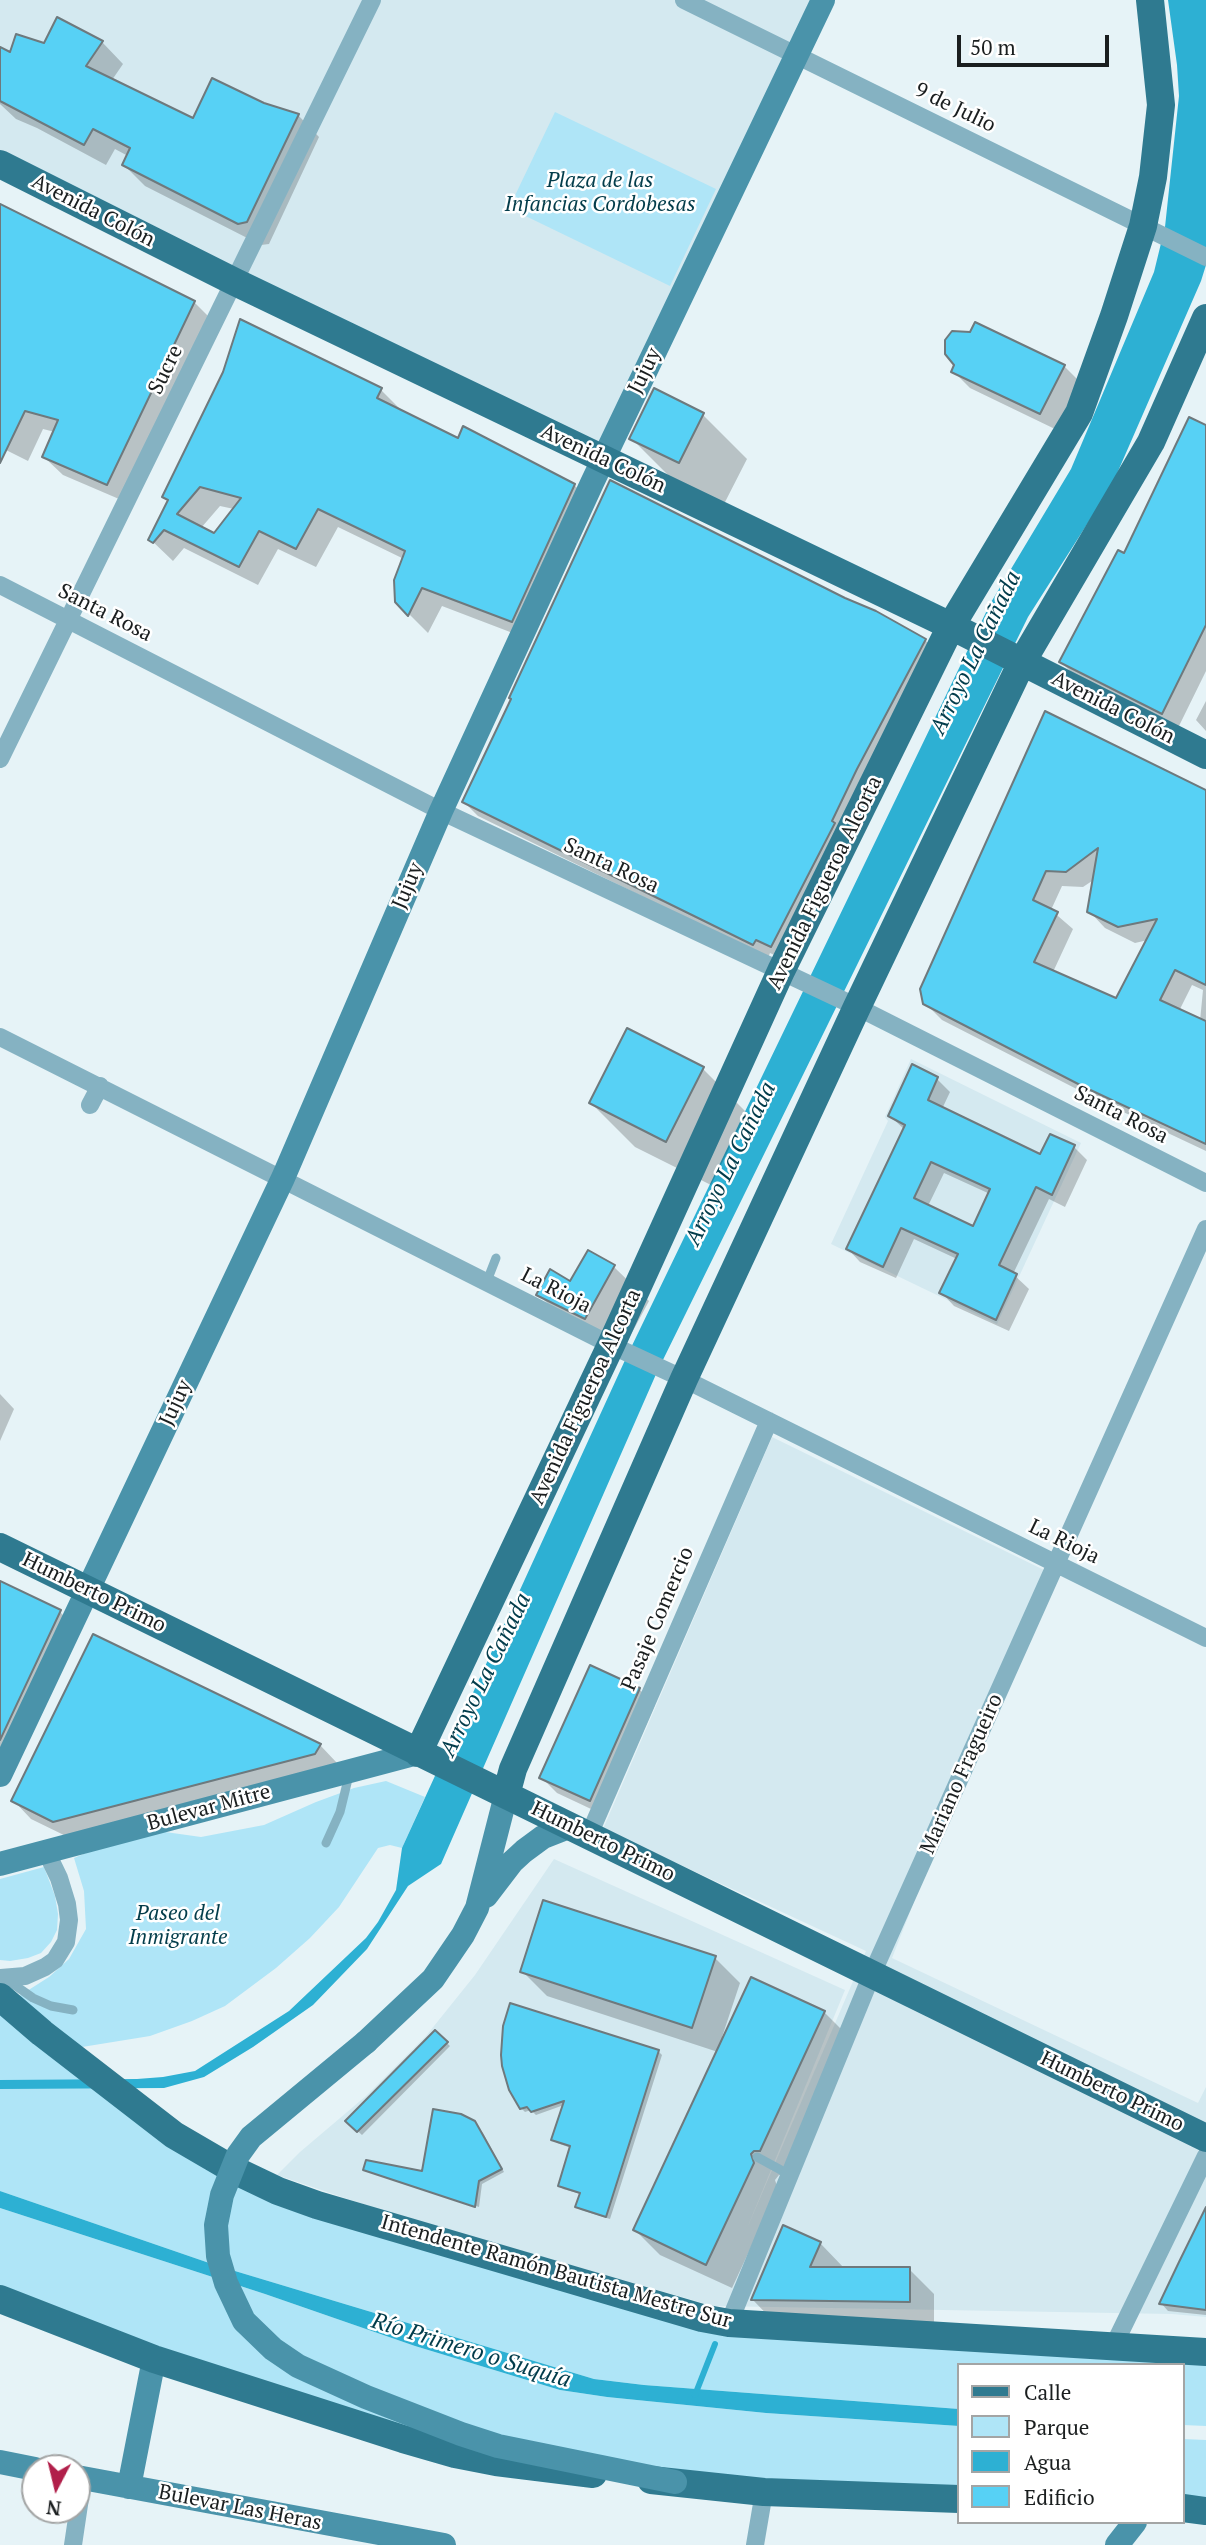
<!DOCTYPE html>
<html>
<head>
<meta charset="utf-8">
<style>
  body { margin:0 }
  #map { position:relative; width:1206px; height:2545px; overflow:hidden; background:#e6f3f7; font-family:"PT Serif",serif }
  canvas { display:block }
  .legend { position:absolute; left:957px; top:2363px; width:228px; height:161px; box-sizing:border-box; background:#fff; border:2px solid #a3a5a5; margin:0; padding:9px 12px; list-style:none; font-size:21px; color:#1a1e1f }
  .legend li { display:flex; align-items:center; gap:14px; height:35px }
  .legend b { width:35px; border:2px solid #a3a5a5 }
  .north { position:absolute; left:21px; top:2454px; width:70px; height:70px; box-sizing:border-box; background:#fff; border:2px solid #a3a5a5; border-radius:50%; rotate:187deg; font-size:19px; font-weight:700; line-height:28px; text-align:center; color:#1a1e1f }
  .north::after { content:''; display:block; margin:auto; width:24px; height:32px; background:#b11f4a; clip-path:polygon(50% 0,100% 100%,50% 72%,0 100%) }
  .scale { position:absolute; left:957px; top:35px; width:152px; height:32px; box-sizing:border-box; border:4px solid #1a1e1f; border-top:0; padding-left:9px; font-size:21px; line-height:24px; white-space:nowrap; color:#1a1e1f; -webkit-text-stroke:5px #fff; paint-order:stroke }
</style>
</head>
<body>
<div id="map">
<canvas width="1206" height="2545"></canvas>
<ul class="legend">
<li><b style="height:9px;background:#2f7a90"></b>Calle</li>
<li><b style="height:19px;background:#afe5f7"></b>Parque</li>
<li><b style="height:19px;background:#2db0d3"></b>Agua</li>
<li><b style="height:19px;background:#57d1f5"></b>Edificio</li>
</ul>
<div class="north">N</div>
<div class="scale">50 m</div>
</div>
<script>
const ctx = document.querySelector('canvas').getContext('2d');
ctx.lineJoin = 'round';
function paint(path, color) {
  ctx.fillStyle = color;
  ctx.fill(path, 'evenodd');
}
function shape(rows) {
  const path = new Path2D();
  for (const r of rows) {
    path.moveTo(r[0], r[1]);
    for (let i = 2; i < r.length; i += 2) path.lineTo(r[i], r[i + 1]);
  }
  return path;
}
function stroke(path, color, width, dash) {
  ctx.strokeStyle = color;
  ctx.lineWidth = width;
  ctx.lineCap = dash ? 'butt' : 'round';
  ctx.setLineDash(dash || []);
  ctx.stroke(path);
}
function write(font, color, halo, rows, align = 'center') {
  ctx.font = font + ' "PT Serif",serif';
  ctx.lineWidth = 5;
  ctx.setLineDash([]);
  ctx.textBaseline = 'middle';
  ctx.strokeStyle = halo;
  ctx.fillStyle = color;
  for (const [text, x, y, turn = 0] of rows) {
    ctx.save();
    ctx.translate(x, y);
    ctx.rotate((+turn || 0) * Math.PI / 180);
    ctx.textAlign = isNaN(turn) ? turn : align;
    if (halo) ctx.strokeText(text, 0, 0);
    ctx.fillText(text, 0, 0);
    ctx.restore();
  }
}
const built = shape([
  [0,0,823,0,603,459,0,162],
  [911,1059,1081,1143,997,1324,831,1244,888,1121,885,1117],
  [772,1437,1044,1570,892,1958,1198,2103,1206,2087,1206,2317,1172,2314,713,2306,383,2211,277,2175,300,2152,366,2096,426,2036,475,1975,554,1859,845,1990,748,2226,866,1951,603,1829]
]);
const green = shape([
  [555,112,716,189,670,286,509,208],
  [386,1781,425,1797,402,1848,390,1845,378,1848,339,1907,310,1938,276,1968,225,2006,192,2021,150,2036,82,2047,16,1998,49,1977,69,1959,86,1929,84,1891,74,1858,144,1829,201,1837,264,1825,316,1802,354,1788],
  [44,1867,55,1896,58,1914,57,1930,51,1942,41,1953,28,1958,10,1961,0,1960,0,1879],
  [0,1997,200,2152,702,2318,1206,2352,1206,2426,1183,2425,1183,2365,959,2365,959,2409,644,2385,594,2379,215,2265,0,2191],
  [0,2208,265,2294,415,2346,560,2390,607,2397,766,2413,959,2426,959,2499,528,2467,0,2299],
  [1183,2439,1206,2440,1206,2511,1183,2508]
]);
const water = shape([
  [1168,0,1206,0,1206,265,1201,281,1112,485,1028,617,657,1372,441,1864,408,1886,367,1949,313,2005,253,2047,204,2077,164,2088,0,2089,0,2080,137,2079,163,2077,195,2071,289,2011,366,1938,378,1922,396,1890,402,1848,626,1358,990,604,1071,469,1154,272,1165,227,1179,96,1177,65],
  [0,2191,215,2265,594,2379,644,2385,959,2409,959,2426,766,2413,607,2397,560,2390,415,2346,265,2294,0,2208]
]);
const shadow = shape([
  [102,42,123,64,112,80,194,120,264,105,298,115,319,137,269,244,261,245,145,186,124,165,128,156,115,149,106,165,37,128,16,119,0,104,0,49,11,54,45,46],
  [0,207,194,302,213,321,126,502,63,475,44,457,55,432,43,429,28,461,0,447],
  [241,321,381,390,400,409,399,411,458,440,574,485,594,504,531,640,442,606,428,633,397,602,404,559,338,527,316,567,278,549,258,585,184,548,173,561,150,539,169,501,164,496,224,373],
  [220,506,234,509,214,535,201,528],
  [976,324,1064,366,1081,383,1057,430,970,388,953,371],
  [703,415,747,459,723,506,676,483,632,439],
  [1206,427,1206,671,1178,728,1076,677,1061,662],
  [925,640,939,654,785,960,770,953,768,958,478,816,464,802,513,699],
  [1206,701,1206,731,1196,720],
  [1046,713,1206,794,1206,1151,1102,1102,942,1020,925,1003],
  [1095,879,1089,911,1105,928,1135,943,1148,940,1117,1000,1053,972,1073,929,1051,910,1062,886,1083,887],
  [1192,985,1203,990,1200,1021,1179,1011],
  [628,1031,703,1069,747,1113,711,1185,635,1147,591,1103],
  [913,1066,937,1079,950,1092,942,1109,1041,1157,1051,1136,1074,1147,1087,1160,1065,1207,1049,1199,1013,1274,1029,1289,1009,1331,954,1306,942,1293,957,1259,914,1239,896,1278,860,1262,848,1249,905,1130,890,1116],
  [944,1173,990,1194,974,1228,928,1206],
  [588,1252,614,1267,649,1301,621,1353,573,1329,538,1294,571,1283],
  [0,1394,14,1409,0,1441],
  [0,1583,60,1612,70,1622,0,1751],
  [639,1689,655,1705,606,1816,557,1793,541,1777],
  [320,1745,337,1763,72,1839,31,1819,14,1801],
  [715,1958,740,1983,722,2037,824,2012,849,2037,785,2175,779,2175,775,2180,778,2189,732,2288,660,2255,635,2230,718,2052,547,1996,522,1971],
  [435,2032,450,2046,362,2135,347,2121],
  [658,2051,662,2055,610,2219,581,2210,577,2207,581,2194,563,2189,560,2185,571,2148,557,2143,553,2140,564,2105,536,2115,531,2110,525,2112,521,2108],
  [434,2111,460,2116,473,2122,483,2133,504,2172,482,2184,479,2207,365,2170,368,2162,424,2173],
  [1206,2211,1206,2315,1168,2311,1161,2303],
  [820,2243,845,2269,909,2269,934,2294,934,2326,777,2325,753,2300]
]);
const stream = shape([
  [695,2395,715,2344]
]);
const building = shape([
  [57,17,103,41,86,66,193,118,212,78,264,103,299,114,247,222,238,224,122,165,130,148,93,129,84,145,0,101,0,47,10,52,16,34,44,43,57,17],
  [0,204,195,301,107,485,42,457,58,420,25,411,0,463,0,204],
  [240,319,382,388,377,398,458,438,463,426,575,484,512,622,422,588,408,616,395,602,394,580,405,551,318,509,296,549,259,531,239,567,164,530,153,543,148,540,168,500,162,497,223,372,240,319],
  [200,487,241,498,214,533,177,514,200,487],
  [975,322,1065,365,1040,414,951,372,954,365,945,354,945,340,952,331,970,332,975,322],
  [654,388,704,413,679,463,629,439,654,388],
  [1189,417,1206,425,1206,625,1162,714,1059,662,1118,550,1124,553,1189,417],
  [610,480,845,598,876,611,926,639,857,769,832,821,835,823,771,947,756,940,753,945,462,802,511,699,509,698,610,480],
  [1045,711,1206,790,1206,985,1175,970,1160,1000,1206,1021,1206,1144,1084,1087,923,1004,920,989,1045,711],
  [1098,848,1087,912,1118,927,1157,919,1116,998,1034,962,1058,912,1033,900,1046,871,1066,872,1098,848],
  [627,1028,704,1067,666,1142,589,1103,627,1028],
  [912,1064,938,1077,928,1100,1040,1154,1050,1134,1075,1145,1052,1195,1036,1187,999,1265,1017,1274,996,1320,939,1293,958,1254,901,1228,883,1267,846,1249,905,1125,888,1116,912,1064],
  [931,1162,990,1189,973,1226,914,1198,931,1162],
  [588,1250,615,1265,585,1319,536,1295,550,1269,570,1281,588,1250],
  [0,1581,61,1610,0,1740,0,1581],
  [93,1634,201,1686,321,1744,315,1754,53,1822,11,1801,93,1634],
  [590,1665,640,1688,590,1801,539,1778,590,1665],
  [543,1900,716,1956,692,2028,520,1972,543,1900],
  [751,1977,825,2011,760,2151,754,2151,751,2154,754,2163,706,2265,633,2230,751,1977],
  [510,2003,659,2050,606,2217,575,2207,580,2193,558,2186,570,2146,551,2140,564,2101,531,2112,527,2107,520,2109,509,2090,502,2066,501,2055,503,2026,510,2003],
  [435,2030,448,2042,357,2132,345,2121,435,2030],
  [433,2109,461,2114,475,2121,502,2169,479,2181,475,2207,363,2170,366,2160,422,2171,433,2109],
  [1206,2207,1206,2310,1159,2304,1179,2262,1206,2207],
  [783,2225,821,2242,810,2267,910,2267,910,2302,751,2300,783,2225]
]);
const lane = shape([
  [487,1281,496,1258],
  [326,1843,340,1812,349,1775],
  [6,1979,33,1998,51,2006,73,2010],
  [757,2157,790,2175]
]);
const street = shape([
  [684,0,1206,257],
  [0,585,441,811,857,1007,1206,1183],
  [0,759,372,0],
  [0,1037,611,1345,684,1379,1206,1638],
  [90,1105,100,1086],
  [589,1835,769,1421],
  [0,1978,25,1976,45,1967,55,1960,66,1942,69,1920,67,1904,59,1878,46,1851],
  [729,2323,872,1974,1206,1229],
  [1113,2347,1206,2156],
  [73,2545,83,2478],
  [755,2545,764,2492]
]);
const secondary = shape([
  [0,1775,283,1178,441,811,592,483,823,0],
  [0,1864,418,1753],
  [486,1896,512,1862,524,1851,543,1837,571,1826],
  [366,2042,433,1979,463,1935,477,1908,506,1795],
  [0,2462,35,2469],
  [77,2477,444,2545],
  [129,2487,154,2359],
  [1117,2545,1135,2522]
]);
const primary = shape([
  [0,164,235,282,951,626,1206,755],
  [0,1547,1206,2138],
  [418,1753,611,1345,781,971,951,626,1079,413,1114,316,1143,226,1153,177,1161,105,1150,0],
  [506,1795,513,1769,684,1379,857,1007,1022,662,1151,442,1206,318],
  [0,1997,42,2033,174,2135,234,2170,278,2191,317,2205,702,2318,729,2323,1206,2352],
  [0,2299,154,2359,403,2439,455,2454,496,2462,593,2474],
  [651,2480,764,2492,959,2499],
  [1183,2508,1206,2511]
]);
const secondaryBridge = shape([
  [366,2042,251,2137,238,2155,222,2195,216,2225,218,2256,226,2283,244,2321,273,2349,298,2366,366,2397,461,2434,498,2446,675,2482]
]);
const streetNames = [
  ["9 de Julio",955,108,26],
  ["Avenida Colón",93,211,27],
  ["Sucre",166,370,-64],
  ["Jujuy",645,371,-64],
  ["Avenida Colón",603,459,25],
  ["Santa Rosa",105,613,27],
  ["Avenida Colón",1113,708,27],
  ["Santa Rosa",611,866,25],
  ["Avenida Figueroa Alcorta",825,883,-64],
  ["Jujuy",408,886,-67],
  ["Santa Rosa",1121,1115,27],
  ["La Rioja",556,1291,27],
  ["Avenida Figueroa Alcorta",586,1397,-65],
  ["Jujuy",176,1403,-65],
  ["La Rioja",1064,1542,26],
  ["Humberto Primo",94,1593,26],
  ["Pasaje Comercio",658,1619,-67],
  ["Mariano Fragueiro",962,1774,-66],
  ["Bulevar Mitre",209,1808,-15],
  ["Humberto Primo",603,1842,26],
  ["Humberto Primo",1112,2092,26],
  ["Intendente Ramón Bautista Mestre Sur",556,2272,16],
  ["Bulevar Las Heras",240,2508,11]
];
const parkNames = [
  ["Plaza de las",600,181],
  ["Infancias Cordobesas",600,205],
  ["Paseo del",178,1914],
  ["Inmigrante",178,1938]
];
const waterNames = [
  ["Arroyo La Cañada",976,653,-64],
  ["Arroyo La Cañada",731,1164,-64],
  ["Arroyo La Cañada",486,1675,-64],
  ["Río Primero o Suquía",471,2351,17]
];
paint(built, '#d4e9f0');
paint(green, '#afe5f7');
paint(water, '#2db0d3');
paint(shadow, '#0003');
stroke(stream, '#2db0d3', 6);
paint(building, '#57d1f5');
stroke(building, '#6e797d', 2);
stroke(lane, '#85b2c2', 9);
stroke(street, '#85b2c2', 18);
stroke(secondary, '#4a93aa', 24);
stroke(primary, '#2f7a90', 28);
stroke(secondaryBridge, '#4a93aa', 24);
write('21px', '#1a1e1f', '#fff', streetNames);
write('italic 21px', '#033d4b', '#fff', parkNames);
write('italic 23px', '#023c4b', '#fff', waterNames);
</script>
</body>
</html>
